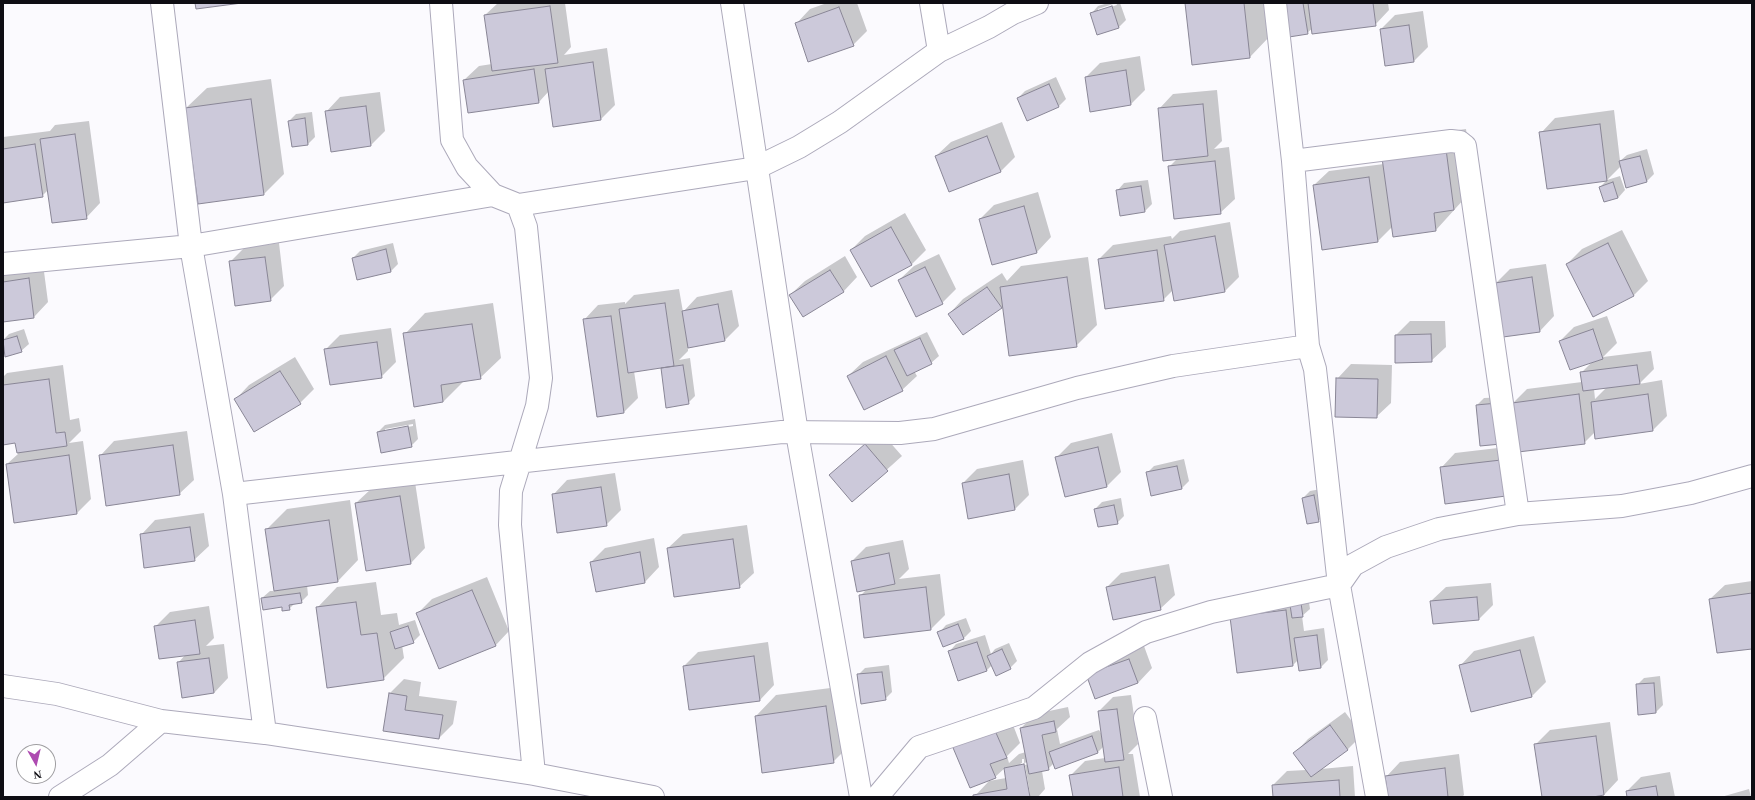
<!DOCTYPE html>
<html>
<head>
<meta charset="utf-8">
<style>
  body { margin:0 }
  #map { position:relative; width:1755px; height:800px; overflow:hidden; background:#fbfafe; font-family:Georgia,serif }
  canvas { display:block }
  .frame { position:absolute; inset:0; border:4px solid #0e0d13; pointer-events:none }
  .north { position:absolute; left:16px; top:744px; width:40px; height:40px; box-sizing:border-box; background:#fff; border:1px solid #9f9ea1; border-radius:50%; rotate:172deg; font-size:11px; font-weight:700; line-height:16px; text-align:center; color:#0e0d13 }
  .north::after { content:''; display:block; margin:auto; width:14px; height:18px; background:#ae4bb1; clip-path:polygon(50% 0,100% 100%,50% 72%,0 100%) }
</style>
</head>
<body>
<div id="map">
<canvas width="1755" height="800"></canvas>
<div class="frame"></div>
<div class="north">N</div>
</div>
<script>
const ctx = document.querySelector('canvas').getContext('2d');
ctx.lineJoin = 'round';
function paint(path, color) {
  ctx.fillStyle = color;
  ctx.fill(path, 'evenodd');
}
function shape(rows) {
  const path = new Path2D();
  for (const r of rows) {
    path.moveTo(r[0], r[1]);
    for (let i = 2; i < r.length; i += 2) path.lineTo(r[i], r[i + 1]);
  }
  return path;
}
function stroke(path, color, width, dash) {
  ctx.strokeStyle = color;
  ctx.lineWidth = width;
  ctx.lineCap = dash ? 'butt' : 'round';
  ctx.setLineDash(dash || []);
  ctx.stroke(path);
}
const shadow = shape([
  [498,3,565,3,571,47,564,55,607,48,615,105,601,119,554,126,549,91,539,102,464,80,479,66,492,64,485,15],
  [827,3,857,3,867,31,853,45,796,24,810,9],
  [1108,3,1120,3,1126,20,1119,27,1091,14,1098,6],
  [1116,3,1117,5,1098,11,1098,9],
  [1186,3,1266,3,1270,36,1250,57],
  [1285,3,1388,3,1389,10,1375,25,1313,28,1307,33],
  [1423,11,1428,47,1414,61,1386,65,1381,29,1395,15],
  [1140,56,1145,90,1131,104,1091,111,1086,77,1100,63],
  [1056,77,1066,99,1059,106,1018,98,1025,91],
  [271,79,284,174,264,194,186,108,207,88],
  [1217,90,1222,141,1214,149,1229,147,1235,199,1220,213,1169,167,1177,159,1159,109,1173,94],
  [380,92,385,131,371,145,326,112,340,97],
  [1614,110,1620,161,1627,155,1647,149,1654,174,1647,181,1626,187,1621,166,1607,180,1620,176,1625,190,1618,198,1600,187,1607,180,1548,188,1541,133,1555,118],
  [312,112,315,137,308,144,292,146,289,121,296,114],
  [89,121,100,203,86,218,48,190,42,196,3,202,3,137,50,131,55,125],
  [1002,122,1015,157,1001,171,936,156,951,142],
  [1466,129,1474,188,1436,230,1393,226,1378,241,1314,185,1329,171,1384,164,1404,137],
  [1148,180,1152,204,1145,211,1121,215,1117,191,1124,183],
  [1038,192,1051,237,1037,252,993,264,980,219,994,205],
  [905,213,926,250,912,264,872,286,851,250,865,236],
  [1230,222,1239,277,1225,291,1173,290,1163,300,1099,259,1113,245,1171,236,1172,239,1180,231],
  [1622,230,1648,281,1633,296,1567,264,1582,249],
  [279,243,284,286,270,300,230,262,244,248],
  [393,243,398,264,391,271,358,279,353,258,360,251],
  [939,254,956,289,942,303,899,280,914,266],
  [845,256,857,277,843,292,790,295,805,281],
  [1088,257,1097,325,1076,346,1003,306,1002,308,949,314,963,299,1002,273,1007,281,1021,266],
  [43,264,48,302,34,317,3,321,3,270],
  [1546,264,1554,316,1540,331,1496,283,1510,269],
  [679,289,683,312,697,297,732,290,739,326,725,340,688,347,688,351,679,360,690,358,695,396,688,403,667,407,662,367,634,371,638,398,624,412,597,416,584,320,598,305,625,302,625,304,634,295],
  [493,303,501,358,480,378,464,381,443,402,405,334,425,313],
  [1607,316,1617,343,1603,357,1651,351,1654,369,1639,384,1662,380,1667,416,1653,430,1596,437,1595,432,1584,443,1513,403,1527,389,1582,382,1581,373,1593,361,1560,341,1574,327],
  [1607,387,1595,399,1594,389],
  [1410,321,1445,321,1446,347,1431,361,1396,335],
  [391,328,396,362,381,377,325,350,340,335],
  [24,329,29,344,21,351,6,355,3,340,9,334],
  [927,332,939,356,931,363,914,371,917,376,902,390,848,376,863,362],
  [295,357,314,389,300,403,235,400,249,385],
  [1351,364,1392,365,1391,403,1376,417,1337,379],
  [63,365,70,420,79,418,81,431,69,443,83,441,91,499,77,513,7,464,18,454,16,442,3,444,3,377,7,373],
  [1505,397,1508,436,1477,405,1484,398],
  [415,419,418,439,411,446,378,432,385,425],
  [413,424,413,426,385,431,385,429],
  [187,431,194,480,179,494,100,456,114,441],
  [880,431,902,456,852,501,830,476],
  [1112,433,1121,472,1107,486,1057,457,1071,443],
  [1515,446,1520,481,1441,468,1455,453],
  [1184,459,1189,481,1182,488,1151,494,1147,473,1154,466],
  [1023,460,1029,495,1015,509,969,518,963,483,977,469],
  [615,473,621,510,606,525,553,495,567,480],
  [415,482,425,548,411,563,367,570,356,503,371,489],
  [1321,489,1326,514,1318,521,1303,498,1310,491],
  [1121,498,1124,516,1117,523,1095,509,1102,502],
  [350,500,358,560,338,581,307,585,308,595,301,602,295,603,289,609,262,598,270,591,275,591,266,530,287,509],
  [204,513,209,546,194,560,141,535,155,520],
  [747,525,754,573,739,587,668,548,683,534],
  [654,538,659,567,645,582,597,591,591,562,605,548],
  [903,540,909,569,899,579,940,574,945,615,931,629,860,596,867,589,852,561,866,547],
  [1169,564,1175,595,1160,609,1107,587,1121,573],
  [487,577,509,631,495,646,418,613,432,599],
  [1752,581,1752,648,1710,599,1725,585],
  [376,582,381,615,397,613,399,625,415,620,420,635,413,642,402,645,404,658,383,679,317,608,337,587],
  [1491,583,1493,605,1479,619,1431,601,1446,587],
  [1308,596,1310,609,1302,616,1304,631,1324,628,1328,660,1321,667,1298,660,1293,665,1231,617],
  [209,606,214,638,206,646,224,644,228,678,214,693,183,697,178,663,186,654,156,626,170,612],
  [966,618,971,631,964,638,944,646,939,633,946,625],
  [985,635,991,654,995,649,1009,643,1017,661,1010,668,992,665,987,670,959,679,949,652,956,644],
  [1534,636,1546,682,1532,696,1460,666,1474,651],
  [768,642,774,685,760,700,690,709,684,666,698,652],
  [1144,646,1152,668,1138,683,1088,674],
  [889,665,892,692,885,699,858,675,865,668],
  [1660,676,1663,705,1656,712,1639,714,1637,685,1644,678],
  [404,679,421,682,419,696,457,701,453,724,439,738,384,730,390,693],
  [846,686,854,741,833,762,756,716,776,695],
  [1131,695,1138,744,1128,754,1133,754,1140,797,1074,797,1070,776,1085,761,1105,758,1104,746,1098,752,1054,763,1048,769,1042,771,1045,789,1038,797,974,797,989,781,1006,778,1005,768,995,777,953,743,1008,712,1020,743,1007,756,1009,763,1019,754,1026,752,1021,728,1035,714,1068,707,1070,717,1057,729,1060,744,1099,730,1102,735,1099,711,1113,697],
  [1022,759,1024,759,1024,763,1028,762,1029,764,1025,765,1030,794,1028,794,1020,766,1020,764,1022,763],
  [1345,712,1362,735,1348,749,1321,769,1353,766,1355,797,1274,797,1273,785,1287,771,1306,770,1294,754,1308,739],
  [1610,722,1618,780,1604,795,1586,797,1543,797,1535,745,1550,730],
  [1459,754,1464,795,1462,797,1389,797,1386,777,1400,762],
  [1670,772,1675,797,1628,797,1627,791,1641,777],
  [1749,789,1751,797,1721,797]
]);
const building = shape([
  [195,3,242,3,196,9,195,3],
  [1185,3,1244,3,1250,58,1192,65,1185,3],
  [1284,3,1303,3,1308,34,1289,37,1284,3],
  [1308,3,1373,3,1376,26,1312,34,1308,3],
  [550,6,558,63,492,71,484,15,550,6],
  [1112,6,1119,28,1097,35,1090,13,1112,6],
  [839,7,854,46,808,62,795,23,839,7],
  [1409,25,1414,62,1385,66,1380,29,1409,25],
  [593,62,601,120,553,127,545,69,593,62],
  [534,69,539,103,468,113,463,80,534,69],
  [1126,70,1131,105,1090,112,1085,77,1126,70],
  [1049,84,1059,107,1027,121,1017,98,1049,84],
  [251,99,264,195,198,204,185,108,251,99],
  [1203,104,1208,156,1163,161,1158,108,1203,104],
  [366,106,371,146,331,152,325,111,366,106],
  [305,118,308,145,292,147,288,121,305,118],
  [1600,124,1607,181,1547,189,1539,132,1600,124],
  [75,134,87,219,52,223,40,139,75,134],
  [987,136,1001,172,949,192,935,156,987,136],
  [35,144,43,197,3,203,3,149,35,144],
  [1446,149,1454,210,1434,213,1436,231,1393,237,1382,158,1446,149],
  [1640,156,1647,182,1626,188,1619,161,1640,156],
  [1215,161,1221,214,1174,219,1168,166,1215,161],
  [1369,177,1378,242,1322,250,1313,185,1369,177],
  [1613,182,1618,198,1604,202,1599,187,1613,182],
  [1141,186,1145,212,1120,216,1116,190,1141,186],
  [1024,206,1037,253,992,265,979,219,1024,206],
  [891,227,912,265,871,287,850,250,891,227],
  [1215,236,1225,292,1174,301,1164,245,1215,236],
  [1608,243,1634,296,1593,317,1566,264,1608,243],
  [386,249,391,272,357,280,352,258,386,249],
  [1157,250,1164,301,1105,309,1098,259,1157,250],
  [265,257,271,301,235,306,229,261,265,257],
  [925,267,943,304,916,317,898,280,925,267],
  [830,270,844,292,803,317,789,295,830,270],
  [1067,277,1077,347,1009,356,1000,287,1067,277],
  [1532,277,1540,332,1503,337,1495,283,1532,277],
  [29,278,34,318,3,322,3,282,29,278],
  [987,287,1002,308,963,335,948,314,987,287],
  [665,303,674,366,628,373,619,309,665,303],
  [718,304,725,341,688,348,682,311,718,304],
  [611,316,624,413,597,417,583,319,611,316],
  [472,324,481,379,441,385,443,402,414,407,403,333,472,324],
  [1593,329,1603,359,1570,370,1559,341,1593,329],
  [1431,334,1432,362,1395,363,1395,335,1431,334],
  [17,336,22,352,5,357,3,340,17,336],
  [920,338,932,364,907,376,894,350,920,338],
  [377,342,382,378,330,385,324,349,377,342],
  [886,356,903,391,864,410,847,376,886,356],
  [683,365,689,404,666,408,661,368,683,365],
  [1637,365,1640,384,1583,391,1580,372,1637,365],
  [280,371,301,404,254,432,234,399,280,371],
  [1336,378,1378,379,1377,418,1335,417,1336,378],
  [49,379,56,433,65,432,67,446,17,453,15,443,3,445,3,385,49,379],
  [1579,394,1585,444,1518,452,1512,403,1579,394],
  [1648,394,1653,431,1595,439,1591,402,1648,394],
  [1498,403,1501,444,1480,446,1476,405,1498,403],
  [408,426,412,447,381,453,377,432,408,426],
  [865,444,888,471,852,502,829,475,865,444],
  [173,445,180,495,106,506,99,455,173,445],
  [1098,447,1107,487,1065,497,1055,457,1098,447],
  [69,455,77,514,14,523,6,464,69,455],
  [1501,460,1506,496,1445,504,1440,467,1501,460],
  [1177,466,1182,489,1151,496,1146,472,1177,466],
  [1009,474,1015,510,968,519,962,483,1009,474],
  [601,487,607,526,557,533,552,494,601,487],
  [1314,495,1319,522,1307,524,1302,498,1314,495],
  [400,496,411,564,366,571,355,503,400,496],
  [1114,505,1118,524,1098,527,1094,509,1114,505],
  [329,520,338,582,274,591,265,529,329,520],
  [190,527,195,561,144,568,140,534,190,527],
  [733,539,740,588,674,597,667,548,733,539],
  [640,552,645,583,596,592,590,562,640,552],
  [889,553,895,584,857,592,851,561,889,553],
  [1155,577,1161,610,1113,620,1106,587,1155,577],
  [926,587,931,630,864,638,859,595,926,587],
  [472,590,496,646,439,669,416,613,472,590],
  [300,593,302,603,289,605,290,610,282,611,282,607,263,610,261,598,300,593],
  [1752,593,1752,649,1717,653,1709,599,1752,593],
  [1477,597,1479,620,1433,624,1430,601,1477,597],
  [356,602,361,635,377,633,384,680,327,688,316,607,356,602],
  [1301,603,1303,617,1292,618,1290,605,1301,603],
  [1286,610,1293,666,1237,673,1230,617,1286,610],
  [195,620,200,654,159,659,154,626,195,620],
  [958,624,964,639,943,647,937,632,958,624],
  [408,626,414,643,395,649,390,632,408,626],
  [1317,635,1321,668,1299,671,1294,638,1317,635],
  [977,642,987,671,958,681,948,651,977,642],
  [1002,649,1011,669,996,676,987,656,1002,649],
  [1520,650,1532,697,1471,712,1459,665,1520,650],
  [754,656,760,701,689,710,683,666,754,656],
  [209,658,214,693,182,698,177,662,209,658],
  [1129,659,1138,683,1095,699,1086,674,1129,659],
  [882,672,886,700,861,704,857,674,882,672],
  [1654,683,1656,713,1638,715,1636,684,1654,683],
  [389,693,407,696,405,710,443,715,439,739,383,731,389,693],
  [826,706,834,763,762,773,755,716,826,706],
  [1117,709,1124,760,1105,762,1098,711,1117,709],
  [1054,721,1056,732,1042,735,1049,770,1029,774,1020,728,1054,721],
  [1330,725,1348,750,1311,777,1293,753,1330,725],
  [993,726,1007,758,990,764,996,778,970,788,951,743,993,726],
  [1092,736,1098,753,1055,769,1049,752,1092,736],
  [1596,736,1604,795,1593,797,1542,797,1534,744,1596,736],
  [1024,764,1030,797,973,797,973,795,1007,789,1004,768,1024,764],
  [1119,767,1123,797,1073,797,1069,775,1119,767],
  [1445,768,1448,797,1388,797,1385,776,1445,768],
  [1339,780,1340,797,1273,797,1272,785,1339,780],
  [1656,786,1658,797,1627,797,1626,791,1656,786]
]);
const minor = shape([
  [162,3,191,246,234,494,265,733],
  [441,3,452,140,467,167,493,195],
  [732,3,797,433,861,797],
  [931,3,939,51],
  [1275,3,1293,161,1308,346,1315,369,1339,585,1377,797],
  [1293,161,1451,141,1460,142,1465,146,1518,514],
  [518,205,526,227,541,378,537,406,511,491,510,525,534,774],
  [3,264,191,246,493,195,518,205,756,168,799,147,840,122,939,51,989,27,1013,13,1037,3],
  [234,494,782,432,900,433,934,429,1077,388,1173,366,1308,346],
  [3,686,57,694,161,721,265,733,534,774,653,797],
  [1145,718,1161,797],
  [60,797,110,765,161,721],
  [877,797,919,747,1034,708,1090,663,1146,632,1211,612,1339,585,1353,565,1386,547,1439,529,1518,514,1622,506,1691,493,1752,476]
]);
paint(shadow, '#0003');
paint(building, '#ccc9da');
stroke(building, '#898696', 1);
stroke(minor, '#aca9ba', 24);
stroke(minor, '#fff', 22);
</script>
</body>
</html>
